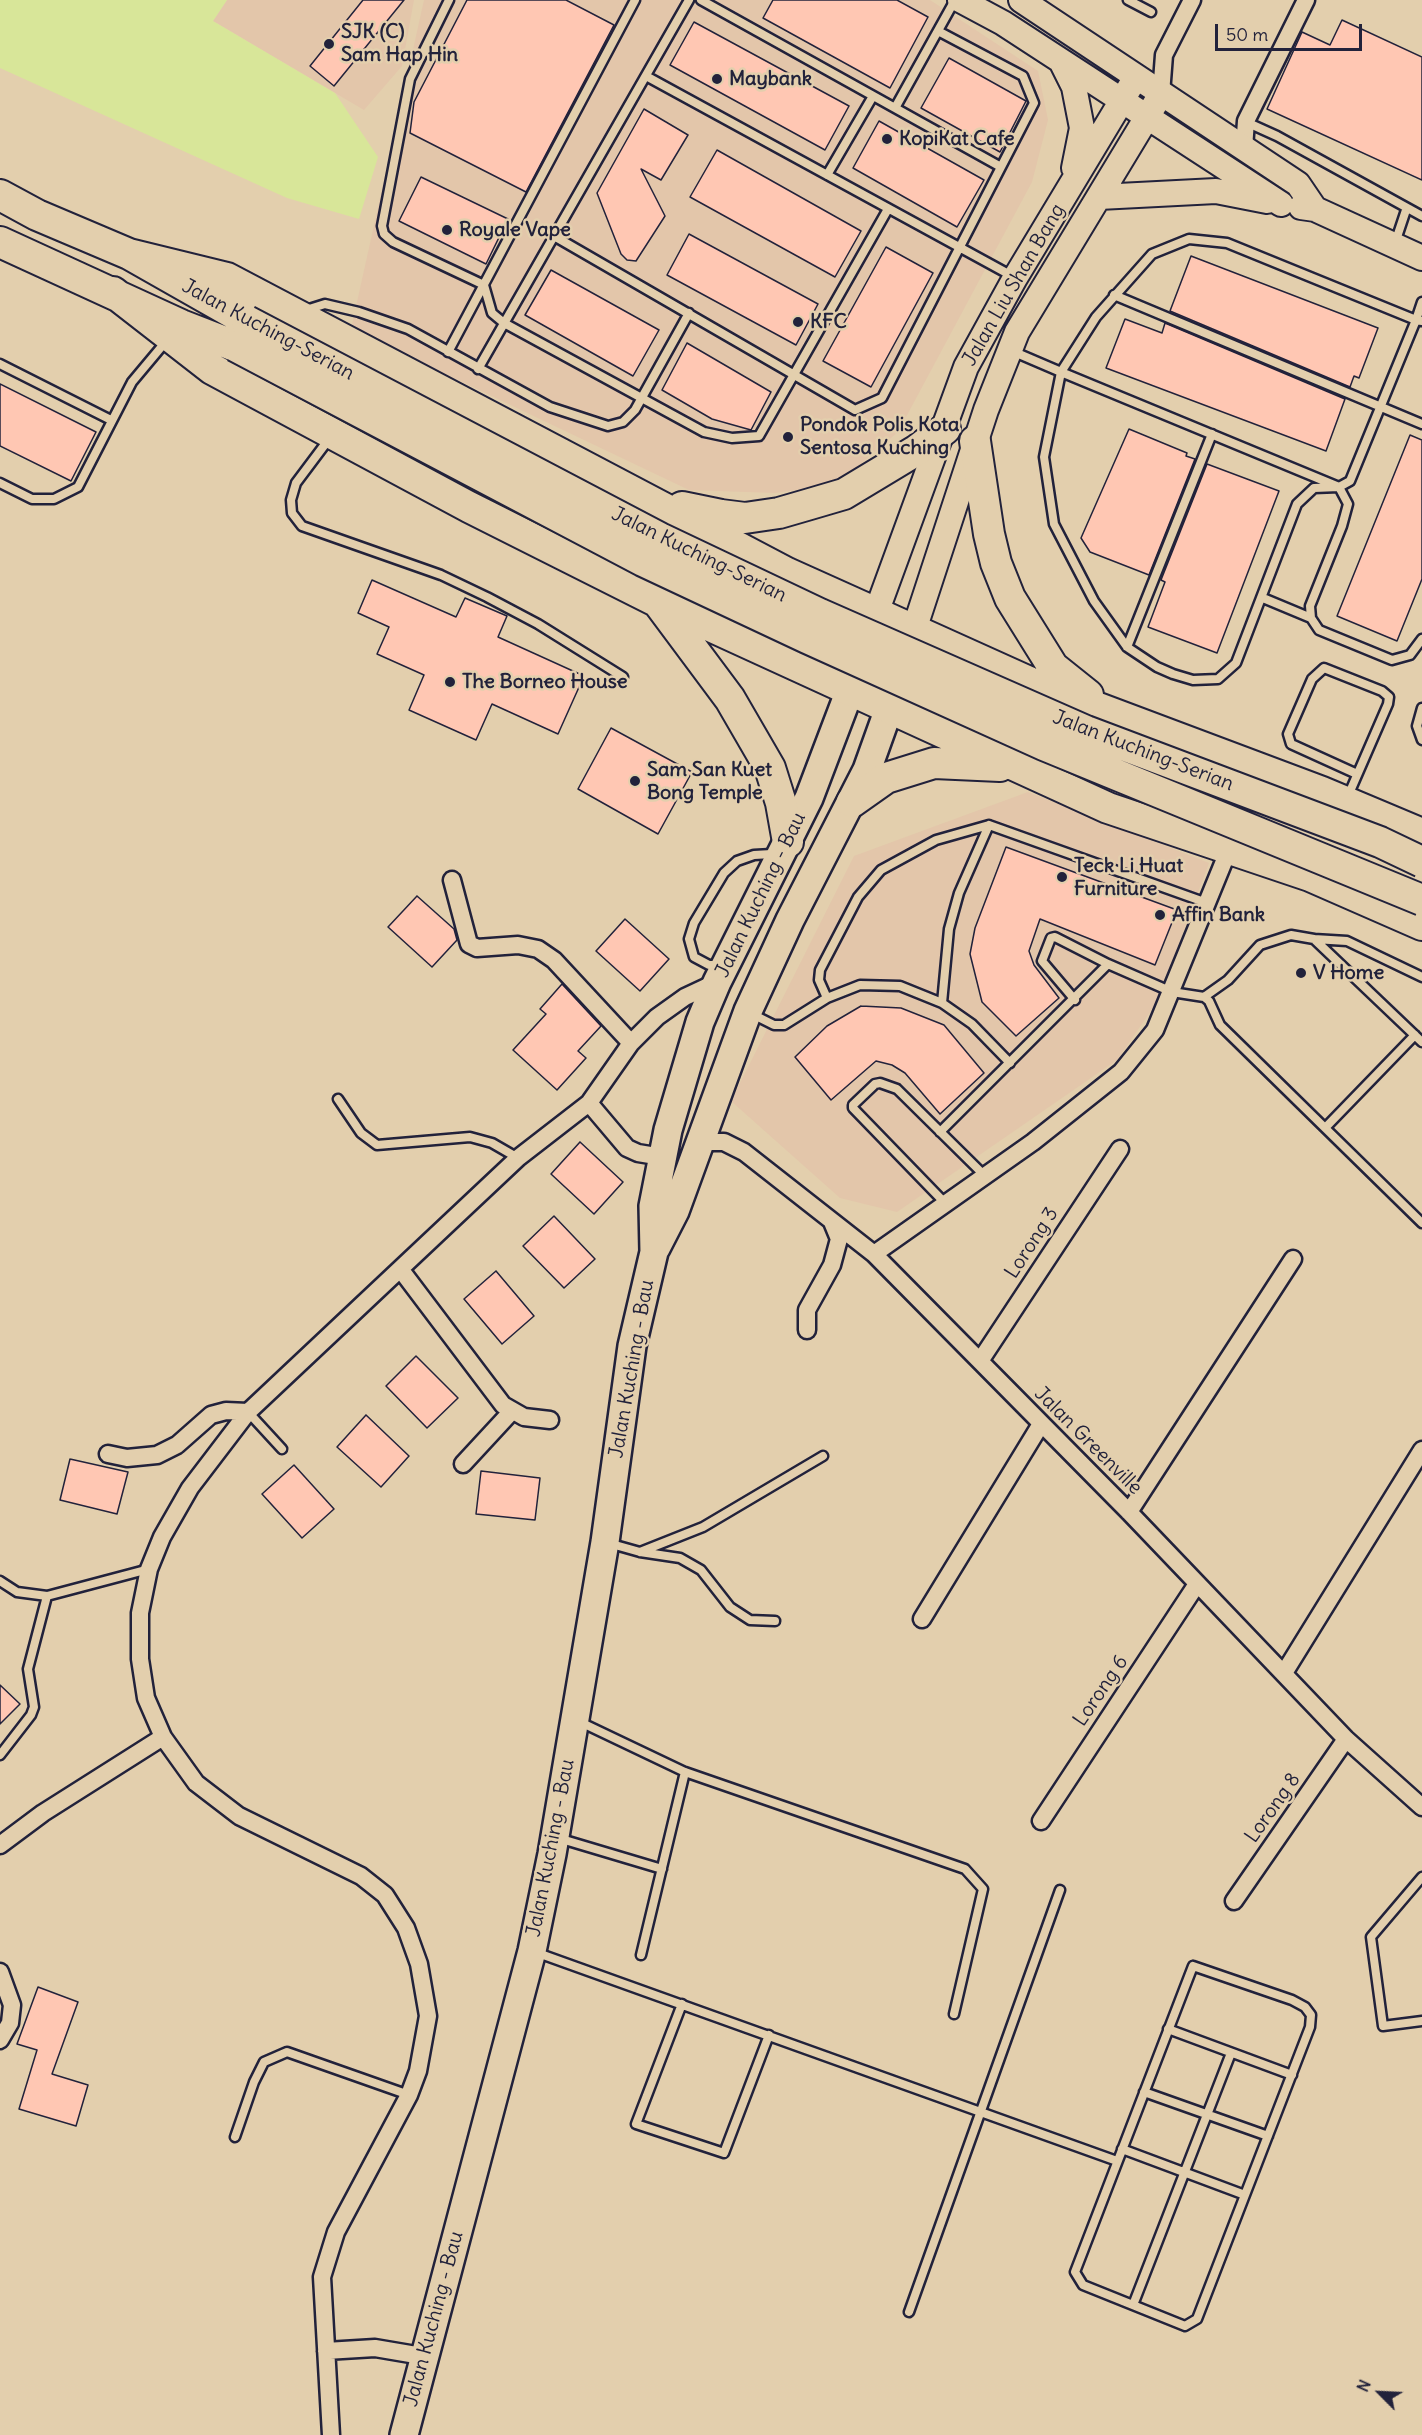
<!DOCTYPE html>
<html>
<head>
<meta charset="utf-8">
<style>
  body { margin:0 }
  #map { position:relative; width:1422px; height:2435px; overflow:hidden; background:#e3cfad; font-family:Delius,sans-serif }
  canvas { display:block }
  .north { position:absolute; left:1350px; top:2363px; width:60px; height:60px; -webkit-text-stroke:4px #e3cfad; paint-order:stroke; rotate:294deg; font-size:16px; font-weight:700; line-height:24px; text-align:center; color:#22223b }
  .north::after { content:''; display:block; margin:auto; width:21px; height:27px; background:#22223b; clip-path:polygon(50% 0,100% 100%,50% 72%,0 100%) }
  .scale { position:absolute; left:1215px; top:24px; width:147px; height:27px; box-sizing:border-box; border:3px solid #22223b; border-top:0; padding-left:8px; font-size:18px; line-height:21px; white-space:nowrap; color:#22223b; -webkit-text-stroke:4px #e3cfad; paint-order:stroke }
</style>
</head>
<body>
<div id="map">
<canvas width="1422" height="2435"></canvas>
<div class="north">N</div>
<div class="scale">50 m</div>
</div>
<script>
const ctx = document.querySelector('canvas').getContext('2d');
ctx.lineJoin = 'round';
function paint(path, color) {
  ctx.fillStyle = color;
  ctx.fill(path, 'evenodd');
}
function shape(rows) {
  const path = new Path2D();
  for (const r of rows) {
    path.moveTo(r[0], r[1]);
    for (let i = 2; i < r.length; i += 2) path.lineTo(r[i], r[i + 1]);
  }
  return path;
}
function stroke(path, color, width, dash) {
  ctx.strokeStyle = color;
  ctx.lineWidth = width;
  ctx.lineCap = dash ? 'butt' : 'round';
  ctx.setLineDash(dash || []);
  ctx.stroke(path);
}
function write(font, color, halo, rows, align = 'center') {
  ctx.font = font + ' Delius,sans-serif';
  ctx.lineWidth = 5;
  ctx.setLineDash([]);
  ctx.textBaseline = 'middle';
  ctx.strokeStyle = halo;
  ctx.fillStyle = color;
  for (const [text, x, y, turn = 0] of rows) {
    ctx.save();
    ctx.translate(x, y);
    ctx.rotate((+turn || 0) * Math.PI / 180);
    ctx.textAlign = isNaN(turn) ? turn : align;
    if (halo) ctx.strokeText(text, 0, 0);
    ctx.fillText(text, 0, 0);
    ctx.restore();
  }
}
const built = shape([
  [227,0,414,0,402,66,364,110,213,21],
  [424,0,930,0,1038,71,1048,120,1032,182,898,432,837,484,775,493,689,490,351,329],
  [1028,792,1209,863,1157,1002,1117,1060,897,1212,840,1198,731,1101,854,856]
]);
const green = shape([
  [0,0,227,0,213,21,335,93,378,157,359,219,287,198,0,68]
]);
const building = shape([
  [363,0,404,0,334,86,310,66,363,0],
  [467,0,566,0,614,25,526,192,410,133,414,102,467,0],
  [773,0,897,0,928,17,890,88,763,18,773,0],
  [1342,20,1422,57,1422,180,1267,109,1302,32,1330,45,1342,20],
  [694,22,849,106,825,150,670,65,694,22],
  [949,58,1026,101,1000,152,921,108,949,58],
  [644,109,688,135,661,180,641,169,665,216,636,261,627,260,621,254,597,193,644,109],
  [879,121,984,180,957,227,853,168,879,121],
  [717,150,861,231,835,277,690,197,717,150],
  [421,177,508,219,486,264,399,221,421,177],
  [689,234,818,304,796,345,667,275,689,234],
  [886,247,933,273,871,387,823,361,886,247],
  [1191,256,1378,328,1359,378,1354,376,1350,387,1170,311,1191,256],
  [551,270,659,330,633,376,525,315,551,270],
  [1125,319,1162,333,1165,323,1345,399,1326,451,1106,368,1125,319],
  [687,343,771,392,751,430,712,419,662,390,687,343],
  [0,384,96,432,71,481,0,446,0,384],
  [1129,429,1187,453,1186,456,1195,459,1149,575,1090,552,1081,538,1129,429],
  [1410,435,1422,440,1422,579,1397,641,1337,616,1410,435],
  [1207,464,1279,491,1217,653,1148,627,1165,582,1161,580,1207,464],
  [372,580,456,617,465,598,507,616,498,637,584,676,558,734,492,704,476,740,409,710,424,675,377,654,389,627,358,613,372,580],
  [611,728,692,772,658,834,578,789,611,728],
  [1006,847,1177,910,1155,965,1040,919,1029,951,1034,965,1059,998,1016,1036,982,1002,970,954,975,928,1006,847],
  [417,896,454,929,457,940,432,967,388,927,417,896],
  [625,919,669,959,640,991,596,951,625,919],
  [562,984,601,1026,578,1051,586,1058,557,1090,513,1050,546,1014,540,1009,562,984],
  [861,1006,901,1008,944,1025,984,1073,940,1114,905,1073,892,1065,876,1061,831,1100,795,1057,827,1026,861,1006],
  [580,1142,623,1182,594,1214,551,1174,580,1142],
  [554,1216,595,1259,564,1288,523,1246,554,1216],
  [496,1271,534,1316,502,1344,464,1299,496,1271],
  [416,1356,458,1398,427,1428,386,1386,416,1356],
  [366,1415,409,1456,381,1487,337,1447,366,1415],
  [70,1459,128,1472,117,1514,60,1500,70,1459],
  [294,1465,334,1509,302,1538,262,1494,294,1465],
  [481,1471,540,1478,535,1520,476,1514,481,1471],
  [0,1685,20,1704,0,1724,0,1685],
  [38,1987,78,2002,52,2074,88,2085,76,2126,19,2109,37,2050,17,2044,38,1987]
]);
const lane = shape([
  [449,0,410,79,382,226,384,234,393,242,484,285],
  [701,0,1001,167],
  [1128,0,1151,12],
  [646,76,1014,277],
  [895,108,955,0],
  [1246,122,1277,136,1422,216],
  [827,175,873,96],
  [554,236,855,410,882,398,1034,103,1023,76,938,31],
  [1395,243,1406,210],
  [484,285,492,313,504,323,704,432,732,438,759,436,888,209],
  [1114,295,1422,424],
  [1422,302,1416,320,1422,321],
  [306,310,325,304,359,312,408,329,550,407,608,426,623,422,635,410,689,313],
  [1012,351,1061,372,1096,317,1152,254,1189,239,1227,243,1416,320,1350,481,1339,487,1314,488,1297,504,1236,663,1218,679,1193,680,1173,674,1157,667,1127,647,1094,601,1054,524,1044,457,1061,372,1339,487,1348,504,1342,526,1310,606,1311,618,1319,630,1392,660,1410,655,1422,639],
  [448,352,635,0],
  [0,364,111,420],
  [478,369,689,0],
  [329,439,296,483,291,500,292,513,302,526,441,575,487,597,538,624,623,677],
  [0,483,32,499,54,499,78,487,132,382,168,339],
  [1263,598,1311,618],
  [1127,647,1212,434],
  [1422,708,1417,726,1422,740],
  [1348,796,1388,704,1389,697,1382,691,1324,668,1312,679,1288,734,1291,744,1357,774],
  [1314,939,1347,941,1422,977],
  [719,965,709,965,694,957,689,939,694,923,724,873,737,861,754,855,772,854,775,856],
  [1204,997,1228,980,1260,945,1291,935,1314,939,1422,1042],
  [827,998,819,980,820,970,858,897,881,870,936,840,989,825,1207,903],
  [1075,1000,1042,961,1051,938,1055,937,1108,964],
  [942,1003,949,929,959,893,989,825],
  [750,1013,774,1025,784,1025,827,998,860,985,900,986,942,1003,972,1024,1010,1063],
  [338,1099,361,1133,377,1145,470,1137,492,1143,518,1158],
  [1325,1128,1415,1035],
  [940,1132,1108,964,1172,992,1204,997,1209,1001,1220,1025,1422,1223],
  [945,1203,853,1108,853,1105,875,1084,880,1083,897,1089,984,1175],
  [248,1412,282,1449],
  [608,1543,640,1552,680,1558,701,1570,730,1607,750,1620,775,1621],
  [640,1552,703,1527,823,1456],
  [0,1581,17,1592,47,1596,149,1569],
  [578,1721,685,1772,965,1869,983,1889,954,2014],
  [0,1755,31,1715,34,1707,28,1669,47,1596],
  [558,1838,662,1869],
  [1422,1877,1371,1937,1383,2026,1422,2021],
  [535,1952,1117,2161],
  [641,1955,685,1772],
  [1193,1966,1292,2000,1305,2007,1311,2015,1310,2027,1197,2319,1185,2326,1083,2285,1075,2272,1193,1966],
  [682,2004,636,2124,724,2153,769,2035],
  [1168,2029,1292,2075],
  [1144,2092,1268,2136],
  [235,2137,254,2082,264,2062,287,2052,409,2095],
  [1122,2149,1245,2195],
  [1133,2305,1231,2053],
  [909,2312,1060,1890]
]);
const street = shape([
  [1161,94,1164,55,1192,0],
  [1244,148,1246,121,1306,0],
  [452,880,469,944,477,948,518,945,538,949,554,960,631,1043],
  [589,1103,627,1148,638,1153,662,1157],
  [700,1142,724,1142,744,1152,874,1254,1129,1512,1346,1739,1422,1807],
  [874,1254,1033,1142,1121,1072,1155,1030,1229,849],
  [401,1270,503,1405,524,1417,550,1420],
  [807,1330,807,1310,832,1265,839,1239,832,1222],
  [980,1361,1120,1149],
  [108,1454,127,1458,157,1455,177,1445,211,1415,226,1411,248,1412],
  [463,1464,512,1411],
  [1129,1512,1293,1259],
  [922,1619,1041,1424],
  [1284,1673,1422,1450],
  [1041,1821,1197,1584],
  [0,1845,43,1813,163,1737],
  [1234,1901,1346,1739],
  [0,1972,12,2005,10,2023,0,2040],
  [326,2351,375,2348,422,2356],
  [331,2435,322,2277,336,2232,409,2095,418,2071,428,2016,419,1964,406,1928,385,1895,361,1876,239,1816,196,1783,163,1737,146,1698,140,1659,140,1613,149,1569,162,1537,190,1488,248,1412,518,1158,589,1103,631,1043,657,1017,685,997,717,982]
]);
const secondary = shape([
  [960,0,1003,23,1281,204],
  [1021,0,1298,184,1315,209],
  [1061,61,1074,87,1082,128,1074,168],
  [1099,197,1216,191,1267,201],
  [1301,207,1315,209,1422,258],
  [876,613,966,367,1015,278,1136,77],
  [914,630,986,410,1017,332,1161,94]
]);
const primary = shape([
  [656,1248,675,1211,748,1011,790,920,867,770,896,689],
  [404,2435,532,1951,552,1854,605,1542,632,1346,654,1252,653,1206,668,1130,700,1022,717,982,809,798,858,669]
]);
const highway = shape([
  [0,195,37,215,129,254,247,321],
  [0,242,181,325,235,346],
  [129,254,227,278,787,573,876,613,1029,682,1322,792,1422,834],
  [113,292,212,369,469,507,658,602,1108,808,1310,876,1422,925],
  [975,441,989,534,996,563,1010,598,1053,667,1088,695],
  [682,507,721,515,745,518,779,513,810,504,844,494,917,450,945,429],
  [660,605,730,699,770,768,781,803,788,842],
  [852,802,886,778,934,763,1000,766]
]);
const highwayBridge = shape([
  [247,321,660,538,820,614,1086,731,1380,842,1422,862],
  [235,346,643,561,807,638,1044,745,1422,900]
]);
const markers = [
  [329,44,6,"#22223b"],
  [717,79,6,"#22223b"],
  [887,139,6,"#22223b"],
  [447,230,6,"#22223b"],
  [798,322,6,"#22223b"],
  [788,437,6,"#22223b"],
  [450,682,6,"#22223b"],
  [635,781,6,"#22223b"],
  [1062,877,6,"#22223b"],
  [1160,915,6,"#22223b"],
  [1301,973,6,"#22223b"]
];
const poiNames = [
  ["SJK (C)",341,32],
  ["Sam Hap Hin",341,55],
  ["Maybank",729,79],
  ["KopiKat Cafe",899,139],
  ["Royale Vape",459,230],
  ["KFC",810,322],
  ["Pondok Polis Kota",800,425],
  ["Sentosa Kuching",800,448],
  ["The Borneo House",462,682],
  ["Sam San Kuet",647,770],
  ["Bong Temple",647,793],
  ["Teck Li Huat",1074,866],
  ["Furniture",1074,889],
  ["Affin Bank",1172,915],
  ["V Home",1313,973]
];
const streetNames = [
  ["Jalan Liu Shan Bang",1014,285,-60],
  ["Jalan Kuching-Serian",268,330,28],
  ["Jalan Kuching-Serian",699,555,26],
  ["Jalan Kuching-Serian",1143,751,21],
  ["Jalan Kuching - Bau",761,895,-64],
  ["Lorong 3",1032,1243,-57],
  ["Jalan Kuching - Bau",632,1369,-80],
  ["Jalan Greenville",1088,1441,45],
  ["Lorong 6",1101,1691,-56],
  ["Lorong 8",1273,1808,-55],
  ["Jalan Kuching - Bau",551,1848,-79],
  ["Jalan Kuching - Bau",434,2319,-75]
];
paint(built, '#e3c6aa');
paint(green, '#d8e699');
paint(building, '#ffc7b3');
stroke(building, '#22223b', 1.5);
stroke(lane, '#22223b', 13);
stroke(street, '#22223b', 21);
stroke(secondary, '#22223b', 28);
stroke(primary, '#22223b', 32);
stroke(highway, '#22223b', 34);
stroke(lane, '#e3cfad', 8);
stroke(street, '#e3cfad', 16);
stroke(secondary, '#e3cfad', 24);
stroke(primary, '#e3cfad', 27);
stroke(highway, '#e3cfad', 30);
stroke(highwayBridge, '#22223b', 34, []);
stroke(highwayBridge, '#e3cfad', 30);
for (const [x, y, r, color] of markers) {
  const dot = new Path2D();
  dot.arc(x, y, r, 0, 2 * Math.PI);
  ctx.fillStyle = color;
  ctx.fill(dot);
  stroke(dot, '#e3cfad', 2);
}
write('bold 20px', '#22223b', '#e3cfad', poiNames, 'left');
write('20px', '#22223b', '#e3cfad', streetNames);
</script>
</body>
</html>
